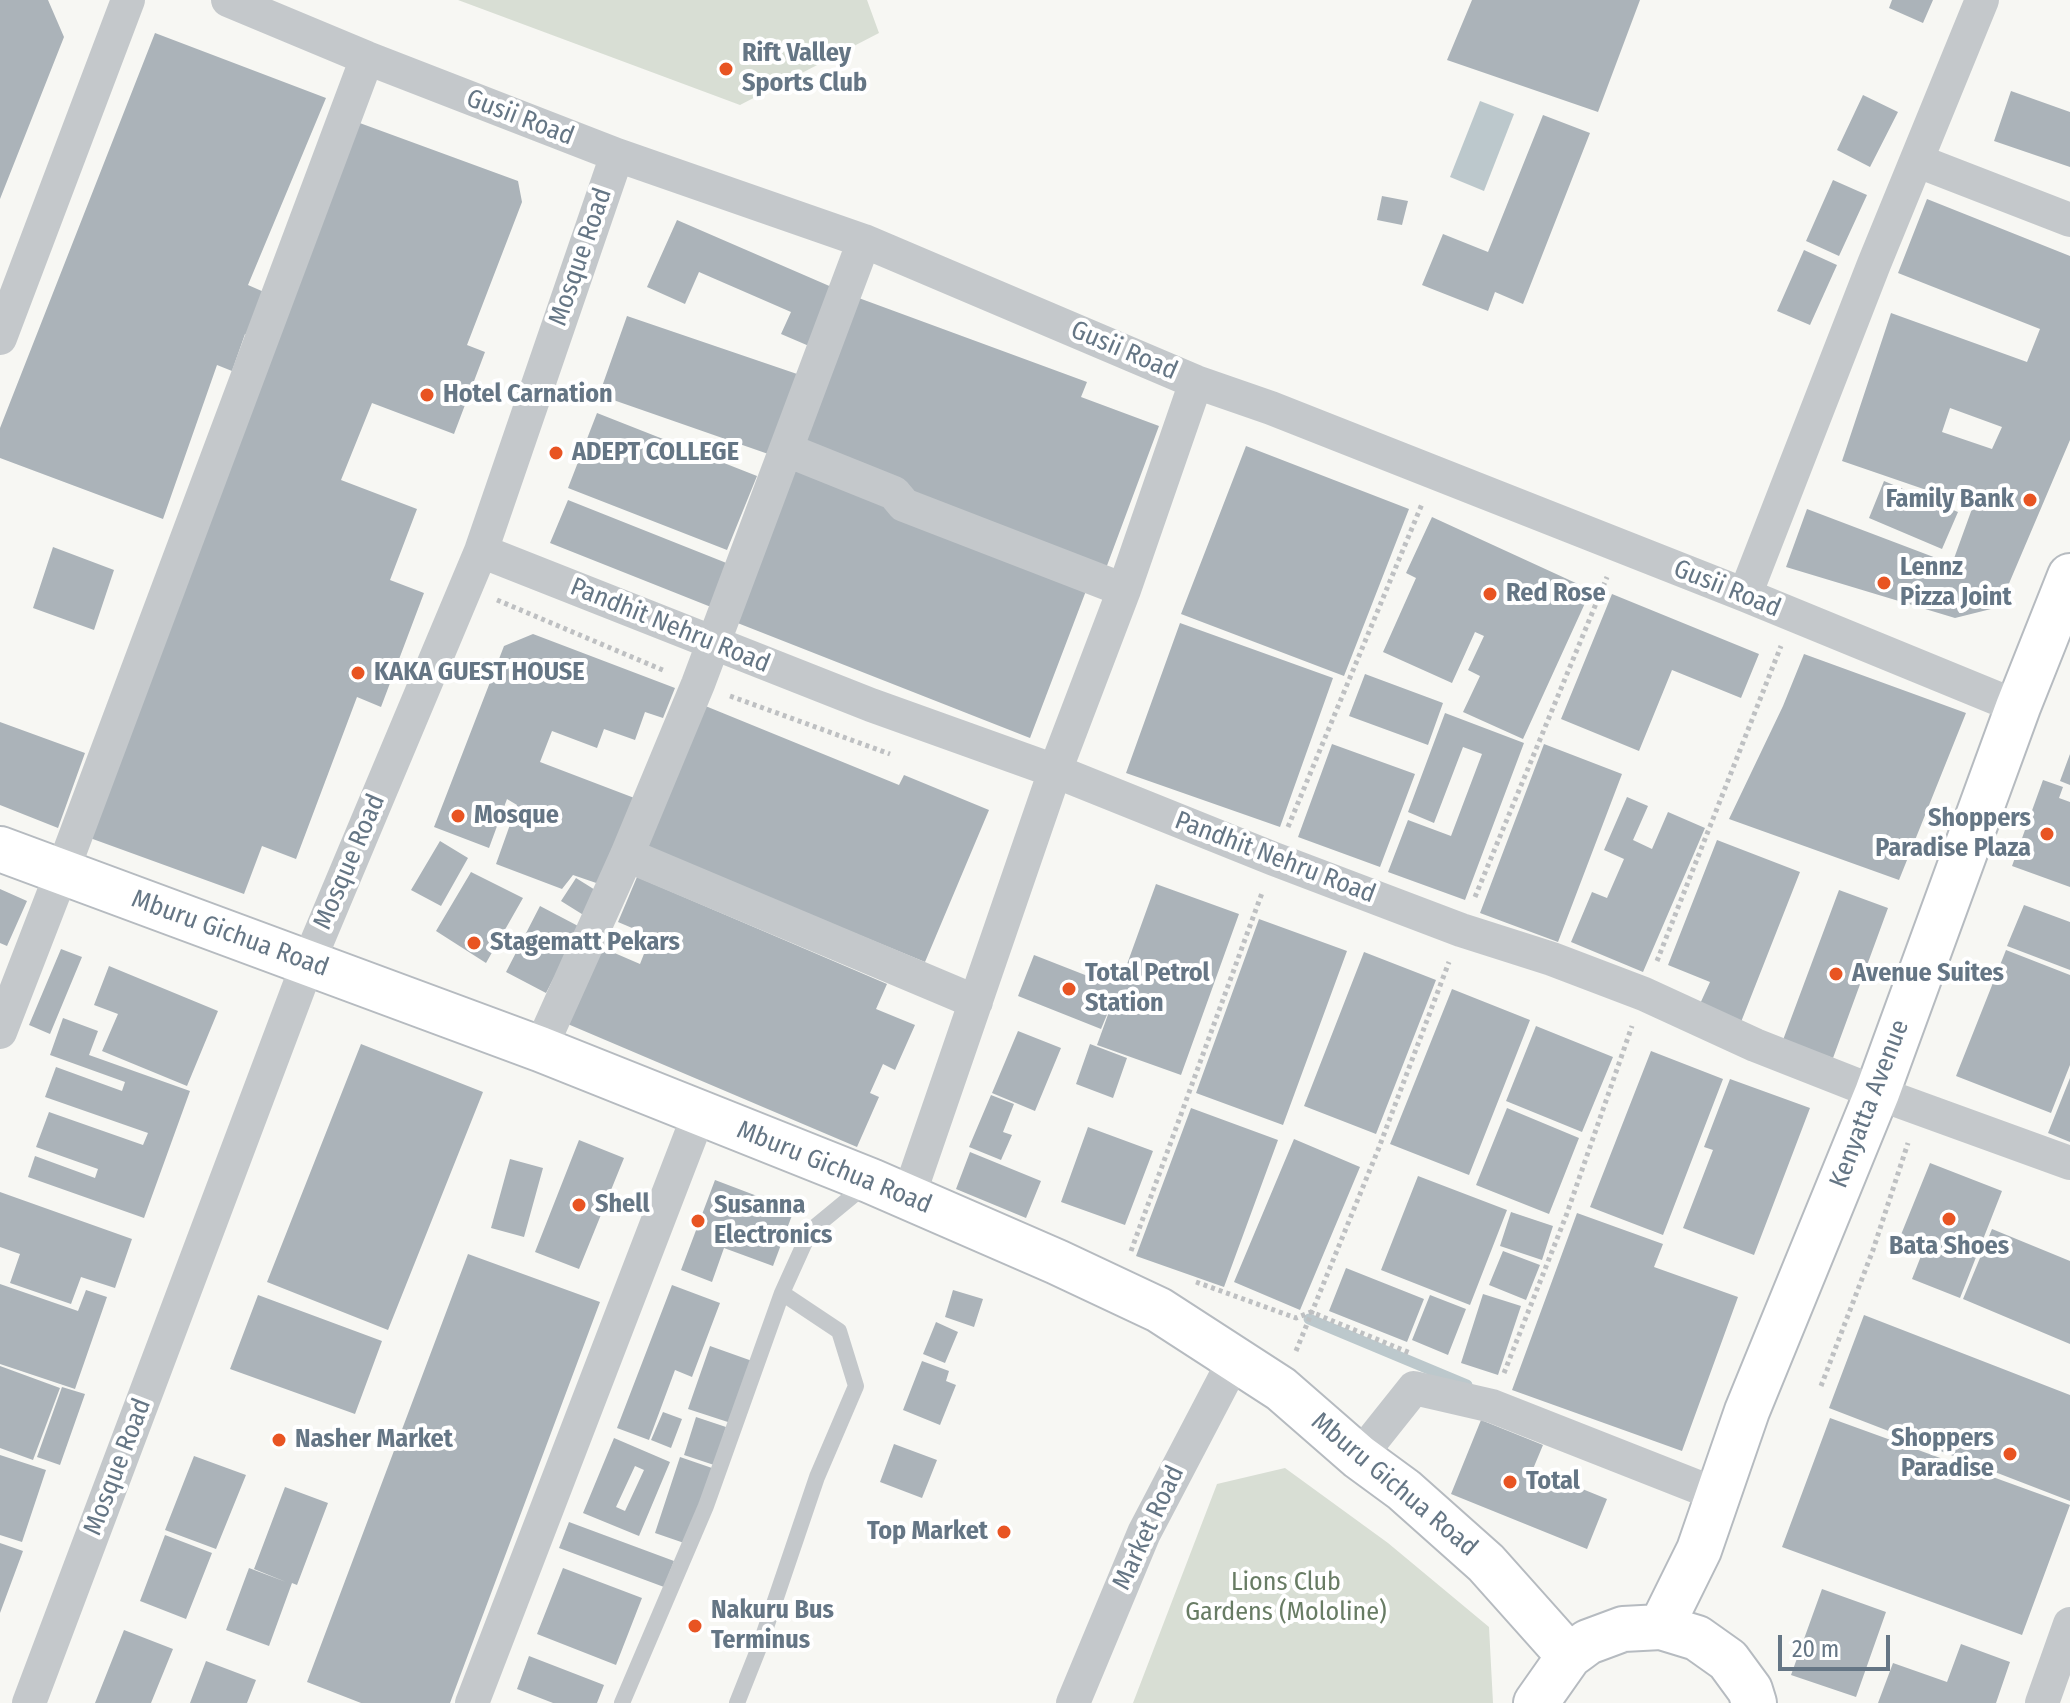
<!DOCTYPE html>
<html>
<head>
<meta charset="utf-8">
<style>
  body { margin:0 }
  #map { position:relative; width:2070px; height:1703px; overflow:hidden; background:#f7f7f3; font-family:"Fira Sans Condensed",sans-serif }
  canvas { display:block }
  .scale { position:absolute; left:1778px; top:1635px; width:112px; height:36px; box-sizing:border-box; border:4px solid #657685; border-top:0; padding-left:10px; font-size:24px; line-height:28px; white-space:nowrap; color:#657685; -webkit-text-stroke:6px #fff; paint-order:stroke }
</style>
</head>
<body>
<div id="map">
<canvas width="2070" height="1703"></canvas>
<div class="scale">20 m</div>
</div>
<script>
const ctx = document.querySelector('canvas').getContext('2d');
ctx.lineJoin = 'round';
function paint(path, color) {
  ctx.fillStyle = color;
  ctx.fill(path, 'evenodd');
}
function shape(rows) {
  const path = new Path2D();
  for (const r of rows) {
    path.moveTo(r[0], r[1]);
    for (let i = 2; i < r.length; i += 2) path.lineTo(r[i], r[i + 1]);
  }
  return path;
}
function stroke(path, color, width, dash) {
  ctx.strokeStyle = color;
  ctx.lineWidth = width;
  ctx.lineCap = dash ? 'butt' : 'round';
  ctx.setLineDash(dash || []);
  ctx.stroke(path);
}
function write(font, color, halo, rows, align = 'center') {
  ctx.font = font + ' "Fira Sans Condensed",sans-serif';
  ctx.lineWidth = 8;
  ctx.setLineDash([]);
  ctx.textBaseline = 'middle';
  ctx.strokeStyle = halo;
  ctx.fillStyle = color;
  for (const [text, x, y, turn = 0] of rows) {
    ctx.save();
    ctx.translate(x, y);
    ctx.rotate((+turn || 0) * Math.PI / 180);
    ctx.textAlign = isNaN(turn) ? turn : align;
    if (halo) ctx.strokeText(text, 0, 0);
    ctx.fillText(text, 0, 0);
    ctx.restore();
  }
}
const green = shape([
  [458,0,867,0,879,33,740,105],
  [1285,1468,1388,1543,1489,1627,1493,1703,1133,1703,1217,1484]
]);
const water = shape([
  [1480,101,1514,114,1484,191,1450,177]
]);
const stream = shape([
  [1309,1319,1467,1385]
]);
const building = shape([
  [0,0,48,0,64,37,0,199],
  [1472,0,1640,0,1598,112,1447,60],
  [1892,0,1933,0,1923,23,1889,8],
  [155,33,326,98,248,285,264,292,257,339,245,334,232,371,217,365,163,519,0,458,0,428],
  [2011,91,2070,112,2070,167,1994,141],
  [1863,95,1898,112,1870,167,1837,150],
  [1543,115,1590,133,1523,304,1495,292,1488,311,1422,285,1443,234,1488,252],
  [357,122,518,181,522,202,467,345,485,352,454,434,372,403,341,480,417,509,390,580,424,593,381,707,357,697,296,859,262,846,244,894,90,838],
  [1833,180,1867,195,1839,256,1806,241],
  [1382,196,1408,201,1402,225,1377,220],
  [1927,199,2070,256,2070,440,1999,607,1955,618,1786,567,1807,509,1952,564,1973,506,1842,461,1891,313,2027,362,2040,329,1898,273],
  [1950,408,2002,427,1992,449,1942,432],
  [677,220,834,288,809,346,781,334,791,312,699,272,685,304,647,287],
  [1804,250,1837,265,1810,325,1777,311],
  [856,297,1087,382,1081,397,1159,426,1105,571,799,450],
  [627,316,803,376,774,456,599,395],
  [597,413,757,476,727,550,568,488],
  [1246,446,1409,509,1344,676,1181,614],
  [795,464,1089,583,1030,738,735,622],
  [1884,481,1958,512,1942,549,1869,518],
  [568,500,729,564,711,607,550,543],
  [1432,517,1591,590,1523,739,1463,712,1480,676,1468,670,1484,636,1475,632,1452,683,1383,652,1416,578,1406,573],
  [53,547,114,570,94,630,33,608],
  [1612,594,1759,654,1741,698,1672,670,1639,751,1561,719],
  [1180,623,1333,678,1280,827,1126,773],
  [533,634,675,688,663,718,645,712,635,740,604,729,597,748,552,731,540,762,637,799,605,886,573,875,562,889,496,864,517,805,507,799,489,848,434,827,504,646],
  [1804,654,1966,713,1899,880,1729,819,1783,706],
  [1365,674,1443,703,1428,745,1349,716],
  [703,705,899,785,904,775,989,810,925,962,645,847],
  [1445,713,1524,743,1465,900,1388,872,1408,820,1451,836,1482,754,1463,747,1434,823,1408,812],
  [0,722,85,753,58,828,0,805],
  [1332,744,1415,774,1380,867,1298,837],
  [1544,744,1622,774,1558,942,1480,913],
  [2070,754,2070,785,2060,781],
  [2043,780,2063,787,2059,798,2070,802,2070,887,2012,866],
  [1627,797,1648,806,1633,840,1652,849,1668,812,1705,828,1643,972,1571,942,1592,892,1607,898,1624,859,1604,850],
  [1717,840,1800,872,1741,1022,1699,1006,1710,982,1668,965],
  [440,841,468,858,441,906,411,890],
  [471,872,523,898,486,963,436,931],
  [637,877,887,984,876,1009,915,1025,895,1070,883,1064,870,1093,879,1097,857,1147,563,1022,596,945,640,964,651,936,618,922],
  [576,878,600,893,585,916,561,901],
  [1156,884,1239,914,1181,1075,1097,1045,1114,998,1101,1029,1018,996,1034,955,1103,982,1111,962,1126,967],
  [0,889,27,901,7,946,0,943],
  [1839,890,1888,908,1833,1058,1783,1040],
  [2024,905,2070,922,2070,970,2007,946],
  [540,906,580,927,546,993,506,972],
  [1259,919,1347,951,1283,1125,1196,1093],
  [61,949,82,957,50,1034,29,1025],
  [2006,950,2070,975,2070,1065,2051,1113,1956,1076],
  [1364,952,1436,980,1376,1134,1304,1106],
  [109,966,218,1011,187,1086,102,1051,118,1014,94,1005],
  [1452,989,1530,1020,1469,1175,1390,1144],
  [63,1018,98,1031,89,1055,190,1091,144,1218,28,1177,35,1156,95,1178,98,1169,36,1147,49,1112,143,1145,148,1133,45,1097,56,1067,122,1091,125,1082,50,1055],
  [1536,1026,1613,1057,1582,1132,1506,1101],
  [1018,1031,1061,1048,1035,1111,992,1093],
  [361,1044,483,1092,388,1330,267,1282],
  [1090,1044,1127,1058,1113,1098,1076,1084],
  [1651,1051,1723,1079,1663,1235,1590,1207],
  [2070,1078,2070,1142,2048,1133],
  [1730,1079,1810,1108,1754,1255,1683,1228,1713,1150,1704,1147],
  [991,1095,1014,1104,1003,1132,1012,1135,1001,1160,969,1147],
  [1191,1108,1278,1140,1224,1287,1136,1256],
  [1507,1108,1579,1138,1549,1214,1476,1185],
  [1088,1127,1153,1151,1125,1225,1061,1202],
  [1294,1139,1360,1167,1300,1310,1234,1282],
  [579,1140,624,1158,579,1269,535,1252],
  [970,1152,1041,1181,1026,1218,956,1189],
  [510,1159,543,1168,524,1237,491,1228],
  [1930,1163,2002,1191,1960,1298,1912,1279,1921,1256,1896,1247],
  [1418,1176,1507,1210,1470,1305,1381,1270],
  [715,1180,794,1210,773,1266,724,1248,712,1282,681,1270],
  [0,1192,132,1239,115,1288,81,1277,71,1304,10,1283,20,1254,0,1247],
  [1511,1212,1553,1226,1542,1260,1500,1246],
  [1577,1213,1663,1244,1654,1267,1738,1297,1682,1451,1512,1390],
  [1992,1229,2070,1261,2070,1344,1963,1299],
  [1503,1251,1540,1265,1526,1300,1489,1285],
  [468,1254,600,1302,450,1703,361,1703,307,1682],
  [1346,1268,1424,1299,1407,1342,1329,1311],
  [0,1284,78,1311,86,1290,107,1297,75,1389,0,1364],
  [672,1285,720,1303,692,1377,675,1370,649,1440,617,1428],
  [953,1290,983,1299,974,1327,945,1317],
  [1483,1294,1521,1306,1498,1375,1461,1363],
  [258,1295,382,1341,355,1414,230,1369],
  [1430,1295,1466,1309,1448,1355,1412,1340],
  [1864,1315,2070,1395,2070,1501,1829,1408],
  [936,1322,958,1332,945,1363,923,1354],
  [710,1346,755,1362,734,1424,688,1409],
  [922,1361,949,1371,946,1381,956,1385,940,1425,903,1410],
  [0,1366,60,1388,33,1460,0,1448],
  [62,1387,85,1394,60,1465,37,1457],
  [663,1412,682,1419,671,1448,651,1440],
  [696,1417,726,1427,714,1465,684,1455],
  [1830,1418,2070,1505,2022,1635,1782,1547],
  [1481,1420,1543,1445,1533,1469,1607,1499,1587,1549,1451,1494],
  [614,1438,670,1462,639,1536,583,1513],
  [635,1466,644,1470,625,1511,616,1507],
  [894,1444,937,1460,922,1498,880,1482],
  [0,1455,46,1470,22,1542,0,1535],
  [194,1456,246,1475,216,1549,165,1530],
  [680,1457,712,1468,687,1544,655,1533],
  [285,1487,328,1503,297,1585,292,1583,269,1646,226,1630,249,1568,286,1582,254,1569],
  [569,1522,674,1561,664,1587,559,1548],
  [165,1535,212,1553,186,1619,140,1601],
  [0,1543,23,1551,0,1613],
  [563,1568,642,1598,616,1665,537,1634],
  [1822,1589,1886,1612,1856,1697,1791,1675],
  [124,1630,173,1649,151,1703,95,1703],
  [1961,1644,2010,1662,1996,1703,1878,1703,1893,1663,1947,1682],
  [529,1656,604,1685,597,1703,553,1703,517,1689],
  [206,1661,256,1680,247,1703,190,1703]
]);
const path = shape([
  [497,600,665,671],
  [730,696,890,754],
  [1288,827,1422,504],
  [1475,897,1607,577],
  [1657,961,1781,646],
  [1131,1251,1262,893],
  [1196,1282,1296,1318,1311,1312,1410,1353],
  [1296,1351,1378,1150,1449,962],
  [1504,1373,1566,1216,1632,1026],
  [1821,1386,1873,1250,1908,1143]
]);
const lane = shape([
  [622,1703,706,1506,782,1293],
  [737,1703,760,1645,817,1477,856,1386,839,1331,782,1293,810,1231,867,1184]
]);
const street = shape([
  [228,0,367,58,617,155,864,241,1196,382,1271,408,1745,595,2018,707],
  [1918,161,2070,220],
  [0,338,128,0],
  [787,450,894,493,904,505,1124,590],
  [481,551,871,705,1055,771,1274,859,1461,930,1552,959,1644,994,1755,1045,1877,1093,2070,1163],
  [1745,595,1874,264,1982,0],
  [627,855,976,1002],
  [0,1032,62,872,367,58],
  [540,1049,627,855,698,684,864,241],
  [908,1198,1055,771,1124,590,1196,382],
  [1359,1457,1414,1388,1492,1406,1718,1495],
  [29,1703,308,963,481,551,617,155],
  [472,1703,699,1114],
  [1073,1703,1144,1533,1235,1359],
  [2042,1703,2070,1624]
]);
const secondary = shape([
  [0,849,540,1049,871,1181,1057,1262,1159,1310,1281,1389,1359,1457,1404,1490,1486,1563,1569,1656],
  [1661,1627,1699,1550,1747,1411,1877,1093,2018,707,2070,576],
  [1536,1703,1569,1656,1588,1642,1623,1629,1661,1627,1697,1638,1728,1660,1750,1690,1754,1703]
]);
const markers = [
  [726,69,8,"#e85422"],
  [427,395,8,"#e85422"],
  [556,453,8,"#e85422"],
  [2030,500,8,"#e85422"],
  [1884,583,8,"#e85422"],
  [1490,594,8,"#e85422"],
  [358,673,8,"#e85422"],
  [458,816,8,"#e85422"],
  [2047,834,8,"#e85422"],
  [474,943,8,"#e85422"],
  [1836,974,8,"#e85422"],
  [1069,989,8,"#e85422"],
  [579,1205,8,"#e85422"],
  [1949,1219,8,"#e85422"],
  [698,1221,8,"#e85422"],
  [279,1440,8,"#e85422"],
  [2010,1454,8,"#e85422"],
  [1510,1482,8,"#e85422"],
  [1004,1532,8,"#e85422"],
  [695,1626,8,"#e85422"]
];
const poiNames = [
  ["Rift Valley",742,54],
  ["Sports Club",742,84],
  ["Hotel Carnation",443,395],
  ["ADEPT COLLEGE",572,453],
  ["Family Bank",2014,500,"right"],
  ["Lennz",1900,568],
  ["Pizza Joint",1900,598],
  ["Red Rose",1506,594],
  ["KAKA GUEST HOUSE",374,673],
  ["Mosque",474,816],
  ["Shoppers",2031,819,"right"],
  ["Paradise Plaza",2031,849,"right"],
  ["Stagematt Pekars",490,943],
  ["Total Petrol",1085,974],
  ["Station",1085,1004],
  ["Avenue Suites",1852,974],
  ["Shell",595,1205],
  ["Susanna",714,1206],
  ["Electronics",714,1236],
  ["Bata Shoes",1949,1247,"center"],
  ["Shoppers",1994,1439,"right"],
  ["Paradise",1994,1469,"right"],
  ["Nasher Market",295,1440],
  ["Total",1526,1482],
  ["Top Market",988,1532,"right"],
  ["Nakuru Bus",711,1611],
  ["Terminus",711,1641]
];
const streetNames = [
  ["Gusii Road",520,118,21],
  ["Mosque Road",581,257,-71],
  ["Gusii Road",1124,351,23],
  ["Gusii Road",1727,589,22],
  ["Pandhit Nehru Road",670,626,22],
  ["Pandhit Nehru Road",1275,858,21],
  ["Mosque Road",350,862,-67],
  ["Mburu Gichua Road",230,934,20],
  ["Kenyatta Avenue",1870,1104,-69],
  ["Mburu Gichua Road",834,1168,22],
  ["Mosque Road",118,1467,-69],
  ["Mburu Gichua Road",1394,1485,40],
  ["Market Road",1149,1528,-65]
];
const parkNames = [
  ["Lions Club",1286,1583],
  ["Gardens (Mololine)",1286,1613]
];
paint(green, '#d8ded4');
paint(water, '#bcc8cc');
stroke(stream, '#bcc8cc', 11);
paint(building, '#abb3b9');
stroke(secondary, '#b6bbc0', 48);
stroke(path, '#bec0c2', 5, [4, 4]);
stroke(lane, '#c4c8cb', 16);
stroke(street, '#c4c8cb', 34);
stroke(secondary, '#fff', 44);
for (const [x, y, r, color] of markers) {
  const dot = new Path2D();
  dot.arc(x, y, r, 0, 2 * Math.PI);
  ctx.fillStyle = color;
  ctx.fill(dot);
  stroke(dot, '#fff', 3);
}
write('bold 26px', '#657685', '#fff', poiNames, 'left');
write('26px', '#657685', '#fff', streetNames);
write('26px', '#687c64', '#fff', parkNames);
</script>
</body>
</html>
